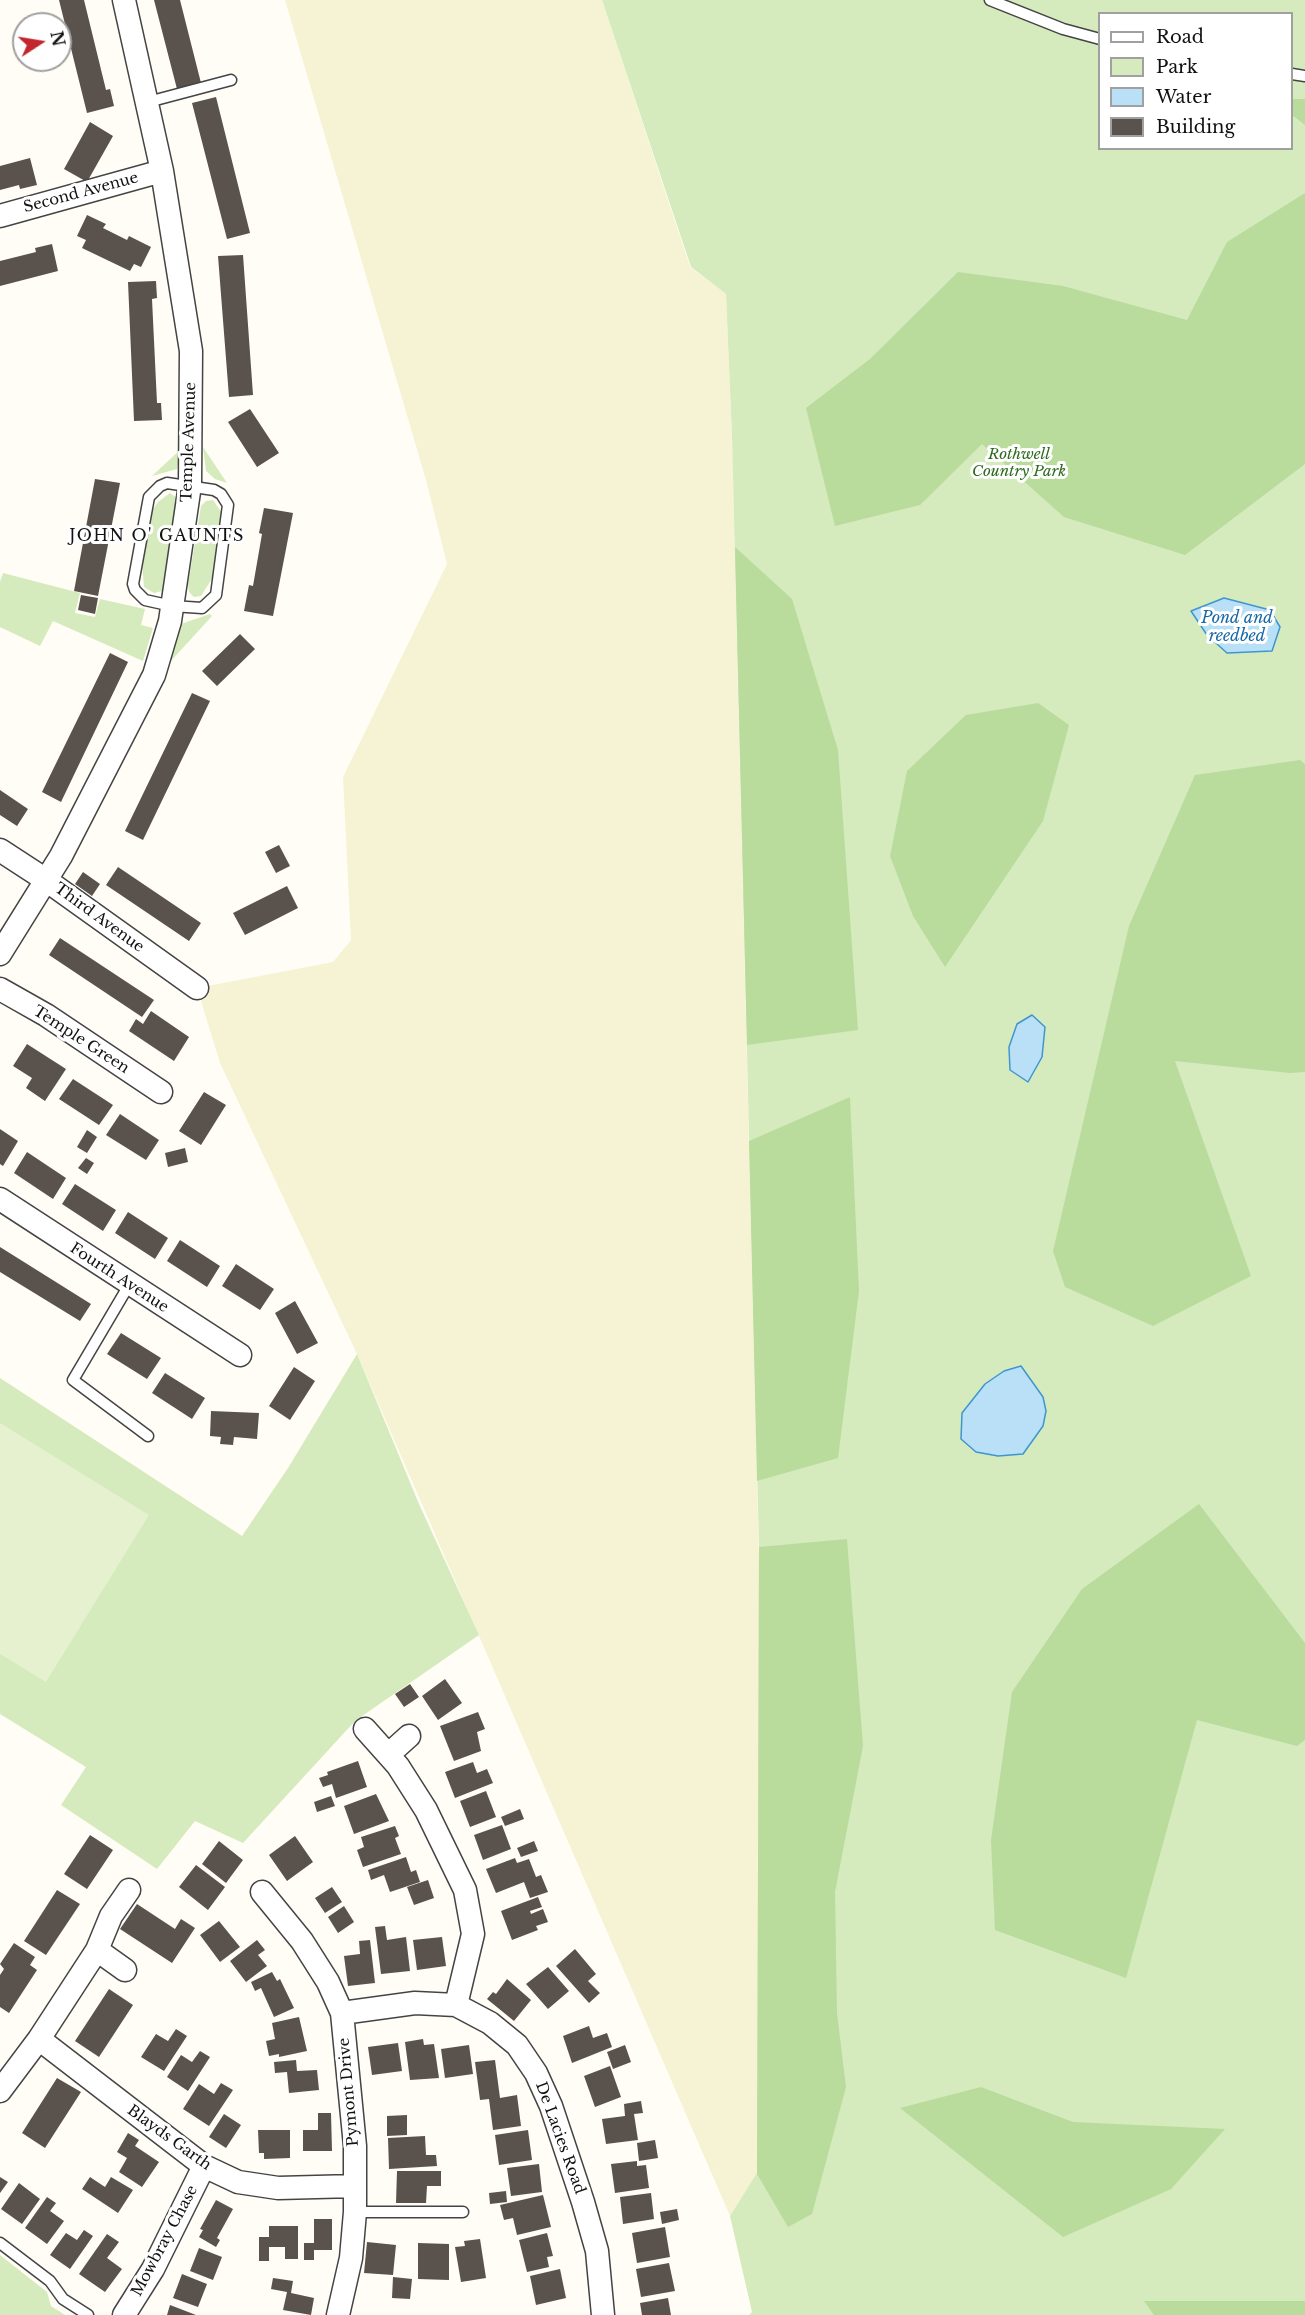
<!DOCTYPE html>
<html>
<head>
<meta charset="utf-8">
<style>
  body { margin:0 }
  #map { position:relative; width:1305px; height:2315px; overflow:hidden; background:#fffdf5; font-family:"Libre Baskerville",serif }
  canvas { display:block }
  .legend { position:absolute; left:1098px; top:12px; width:195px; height:138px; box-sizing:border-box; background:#fff; border:2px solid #a0a0a0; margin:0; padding:8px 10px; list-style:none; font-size:18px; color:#111 }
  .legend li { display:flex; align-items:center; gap:12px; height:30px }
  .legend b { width:30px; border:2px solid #a0a0a0 }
  .north { position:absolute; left:12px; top:12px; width:60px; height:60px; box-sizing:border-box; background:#fff; border:2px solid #a0a0a0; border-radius:50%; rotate:78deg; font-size:16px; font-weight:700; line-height:24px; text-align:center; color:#111 }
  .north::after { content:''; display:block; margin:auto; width:21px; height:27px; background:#c4262e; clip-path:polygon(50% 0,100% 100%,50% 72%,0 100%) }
</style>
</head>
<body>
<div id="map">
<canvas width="1305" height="2315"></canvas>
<ul class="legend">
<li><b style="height:8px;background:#fff"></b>Road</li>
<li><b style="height:16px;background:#d5ebbd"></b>Park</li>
<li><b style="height:16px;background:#b9e0f7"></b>Water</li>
<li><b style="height:16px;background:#5a524d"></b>Building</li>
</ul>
<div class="north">N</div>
</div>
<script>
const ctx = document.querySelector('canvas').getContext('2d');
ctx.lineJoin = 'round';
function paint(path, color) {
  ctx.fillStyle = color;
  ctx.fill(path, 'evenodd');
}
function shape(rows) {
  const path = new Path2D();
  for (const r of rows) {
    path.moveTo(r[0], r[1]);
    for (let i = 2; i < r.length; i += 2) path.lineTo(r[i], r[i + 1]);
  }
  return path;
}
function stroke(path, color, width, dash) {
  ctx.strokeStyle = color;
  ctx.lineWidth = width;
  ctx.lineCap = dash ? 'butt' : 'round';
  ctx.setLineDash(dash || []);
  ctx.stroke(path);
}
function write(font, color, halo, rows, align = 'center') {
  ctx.font = font + ' "Libre Baskerville",serif';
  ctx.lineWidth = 6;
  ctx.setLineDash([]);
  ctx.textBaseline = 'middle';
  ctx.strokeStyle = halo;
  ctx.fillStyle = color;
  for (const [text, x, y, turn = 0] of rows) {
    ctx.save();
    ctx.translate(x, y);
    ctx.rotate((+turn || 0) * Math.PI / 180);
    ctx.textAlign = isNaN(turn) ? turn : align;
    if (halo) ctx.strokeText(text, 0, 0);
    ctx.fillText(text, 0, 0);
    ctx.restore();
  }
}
const farmland = shape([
  [285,0,602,0,690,267,726,294,732,437,763,1726,757,2174,730,2216,357,1354,220,1063,197,988,333,962,351,940,343,777,447,564,426,480]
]);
const green = shape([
  [602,0,1305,0,1305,2315,749,2315,752,2312,730,2216,757,2173,759,1547,732,437,726,294,691,267],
  [1100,14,1292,14,1292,148,1100,148],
  [203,447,227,483,215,479,206,471],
  [181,449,177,469,152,476],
  [170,493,177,498,162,591,154,593,144,587,142,564,151,512,158,502],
  [213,500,222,513,223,521,213,577,201,596,194,597,189,592,188,585,201,506,206,501],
  [3,573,80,593,75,613,95,617,100,599,145,609,141,625,153,628,143,661,53,621,40,646,0,627,0,582],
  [210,614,212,616,170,662,169,653,181,624],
  [357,1354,419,1504,479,1635,355,1721,243,1843,195,1821,157,1869,61,1805,86,1767,0,1714,0,1378,242,1536,288,1468],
  [0,2255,47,2292,51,2306,65,2315,0,2315]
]);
const forest = shape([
  [1292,99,1305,99,1305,125,1292,115],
  [1305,193,1305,464,1185,555,1064,517,982,444,920,505,835,526,806,408,870,359,958,272,1063,286,1187,320,1227,242],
  [735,547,792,599,838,750,858,1030,747,1045],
  [1038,703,1069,725,1043,821,945,967,913,916,890,856,907,771,966,715],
  [1300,760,1305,764,1305,1072,1290,1073,1175,1061,1251,1276,1153,1326,1065,1287,1053,1251,1129,926,1195,775],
  [850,1097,859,1291,838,1458,757,1481,749,1141],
  [1199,1504,1305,1643,1305,1740,1297,1746,1197,1720,1126,1978,995,1930,991,1840,1012,1692,1082,1589],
  [847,1539,863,1746,835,1892,837,2013,846,2087,812,2214,788,2227,757,2174,759,1547],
  [981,2087,1073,2122,1225,2129,1171,2189,1063,2237,900,2108],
  [1144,2301,1305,2301,1305,2315,1154,2315]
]);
const pitch = shape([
  [0,1423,149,1515,46,1682,0,1654]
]);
const water = shape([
  [1224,598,1270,610,1280,627,1272,651,1227,653,1207,635,1191,611,1224,598],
  [1032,1015,1045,1027,1042,1057,1028,1082,1010,1070,1009,1047,1017,1024,1032,1015],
  [1021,1366,1043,1397,1046,1411,1043,1426,1023,1454,998,1456,976,1452,961,1439,962,1413,985,1384,1004,1371,1021,1366]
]);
const building = shape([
  [59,0,84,0,106,90,110,89,114,106,87,113],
  [154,0,180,0,201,83,177,89],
  [216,97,250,233,227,239,192,103],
  [90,122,113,136,87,182,64,169],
  [30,158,37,185,20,189,19,185,0,190,0,166],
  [87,215,106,224,103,228,127,240,129,236,151,247,141,267,134,264,130,271,82,248,86,240,77,236],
  [52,244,58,271,0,286,0,261,36,252,35,248],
  [243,255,253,395,229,397,218,256],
  [156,281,157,298,152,299,157,403,161,403,162,420,134,421,128,282],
  [250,409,279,453,257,467,228,422],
  [95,479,120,483,98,596,74,591],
  [264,508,293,513,273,616,244,611,249,585,253,586,262,534,259,533],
  [81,595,98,598,95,614,78,610],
  [240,634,255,649,217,686,202,671],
  [110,653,128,662,61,802,42,792],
  [192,693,210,701,143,840,125,831],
  [0,790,28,809,17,826,0,815],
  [279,845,290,866,276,873,265,852],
  [118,867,201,923,189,941,106,885],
  [83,872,100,884,92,896,75,884],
  [287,886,298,908,245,935,233,913],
  [60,938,154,1000,142,1017,49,955],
  [151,1011,189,1037,174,1061,129,1031,136,1019,143,1024],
  [27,1044,66,1069,45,1101,26,1088,32,1078,13,1066],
  [73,1079,113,1105,99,1125,59,1099],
  [204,1092,226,1105,201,1145,179,1131],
  [120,1114,159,1140,146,1160,106,1135],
  [0,1129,18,1141,3,1166,0,1164],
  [87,1130,97,1137,87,1153,77,1147],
  [185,1148,188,1162,168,1167,165,1153],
  [27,1152,66,1178,53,1199,14,1173],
  [86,1158,94,1163,87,1174,78,1168],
  [75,1184,116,1210,103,1231,62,1204],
  [128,1212,168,1238,155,1259,115,1233],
  [180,1240,220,1266,207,1287,167,1261],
  [0,1247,91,1304,80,1321,0,1272],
  [236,1264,274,1289,260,1310,222,1286],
  [295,1301,318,1343,297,1354,275,1313],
  [121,1333,161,1358,147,1379,107,1354],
  [294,1367,315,1381,290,1420,269,1406],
  [165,1373,205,1398,192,1419,152,1393],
  [211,1411,259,1413,257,1439,234,1437,233,1445,220,1444,221,1437,210,1436],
  [445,1679,462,1703,438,1720,422,1696],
  [410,1684,419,1697,404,1707,395,1694],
  [478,1712,485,1729,477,1732,481,1751,454,1761,440,1726],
  [358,1761,367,1787,336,1798,332,1784,323,1787,319,1778,328,1775,327,1772],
  [473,1762,477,1773,487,1769,493,1783,455,1798,445,1772],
  [486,1791,496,1817,470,1827,460,1801],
  [376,1794,389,1821,354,1834,344,1806],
  [331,1796,335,1806,317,1812,314,1802],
  [520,1809,524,1819,505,1826,501,1817],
  [502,1825,511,1849,483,1860,474,1835],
  [395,1826,399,1836,395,1838,401,1854,363,1867,357,1850,364,1847,361,1837],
  [90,1835,113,1850,87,1889,64,1874],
  [295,1836,313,1862,287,1881,269,1855],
  [219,1841,243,1860,226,1883,202,1864],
  [534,1841,538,1851,521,1857,517,1848],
  [406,1857,411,1872,416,1870,420,1882,390,1892,384,1875,371,1880,368,1870],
  [515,1858,517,1863,529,1859,536,1877,541,1875,548,1892,530,1898,524,1882,496,1893,486,1869],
  [196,1865,225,1887,208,1910,179,1887],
  [428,1880,434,1898,414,1905,407,1887],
  [332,1887,342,1902,325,1913,315,1898],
  [57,1890,80,1904,46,1955,24,1941],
  [538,1897,542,1907,530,1911,531,1914,543,1909,548,1922,536,1926,538,1930,512,1940,501,1911],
  [137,1904,175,1929,181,1919,195,1928,172,1963,120,1929],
  [344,1906,354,1922,338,1933,328,1917],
  [219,1921,240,1947,220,1962,200,1935],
  [385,1926,387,1940,406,1937,410,1971,381,1974,375,1927],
  [442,1937,446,1966,417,1970,413,1940],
  [257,1940,265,1950,258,1955,267,1966,246,1982,230,1961],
  [370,1940,375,1983,348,1986,344,1956,360,1954,359,1941],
  [14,1943,35,1957,30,1965,37,1970,9,2013,0,2007,0,1975,4,1969,0,1964],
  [575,1949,596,1974,588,1981,600,1993,589,2003,556,1966],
  [548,1967,569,1991,548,2009,526,1984],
  [272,1972,277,1981,280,1979,294,2008,274,2017,261,1988,255,1991,251,1982],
  [507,1979,531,2000,514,2021,487,1999,493,1992,496,1994],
  [109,1989,133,2005,99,2057,75,2041],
  [299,2017,307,2051,279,2057,279,2054,269,2056,266,2041,275,2039,272,2023],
  [589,2026,593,2038,607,2033,612,2047,572,2063,563,2036],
  [176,2029,187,2036,164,2071,141,2057,156,2034,168,2041],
  [423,2039,424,2045,434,2044,439,2078,410,2080,405,2042],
  [398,2043,402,2071,372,2075,368,2047],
  [469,2045,473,2074,445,2078,441,2049],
  [625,2045,631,2062,613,2069,607,2052],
  [200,2051,210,2057,188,2091,167,2077,181,2055,192,2062],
  [296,2060,297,2071,317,2070,319,2090,289,2093,287,2072,275,2073,274,2062],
  [495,2060,500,2098,517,2095,521,2126,493,2130,489,2099,480,2100,475,2062],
  [610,2066,621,2097,595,2107,584,2076],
  [57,2078,81,2092,45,2148,22,2133],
  [221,2083,233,2090,209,2126,183,2109,199,2084,214,2094],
  [641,2101,643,2113,634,2114,638,2140,606,2144,602,2119,625,2116,624,2104],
  [318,2113,331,2113,332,2151,303,2151,303,2130,318,2130],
  [224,2114,241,2125,226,2148,209,2137],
  [407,2115,407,2135,387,2136,387,2116],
  [258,2130,290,2130,290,2158,264,2159,264,2153,259,2153],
  [528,2130,532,2160,499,2165,495,2135],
  [128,2133,139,2140,135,2146,159,2162,142,2187,119,2172,127,2158,117,2152],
  [425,2136,426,2155,436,2155,437,2166,389,2169,388,2138],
  [655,2140,658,2158,639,2161,637,2143],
  [637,2161,637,2166,646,2165,649,2188,615,2193,611,2164],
  [539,2164,542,2192,511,2196,507,2168],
  [397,2171,441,2171,441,2186,427,2186,426,2203,396,2203],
  [0,2177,8,2182,0,2193],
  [90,2177,105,2187,111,2177,133,2190,118,2213,82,2189],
  [19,2183,40,2199,22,2224,1,2209],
  [506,2191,507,2202,490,2204,489,2193],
  [651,2193,654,2219,623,2224,620,2197],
  [543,2195,551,2227,517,2235,513,2218,504,2220,500,2205],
  [47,2197,56,2203,50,2211,64,2221,47,2244,25,2228],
  [216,2200,233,2209,217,2238,220,2240,216,2247,199,2237,203,2230,200,2229],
  [677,2209,679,2220,662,2224,660,2212],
  [314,2219,332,2219,332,2250,314,2250,314,2260,304,2260,304,2243,314,2243],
  [269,2226,298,2226,298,2259,285,2259,285,2247,269,2247,269,2261,259,2261,259,2237,269,2237],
  [665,2227,670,2257,637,2263,632,2233],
  [84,2230,93,2236,70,2269,50,2255,66,2233,77,2240],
  [547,2233,553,2256,547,2257,549,2267,527,2272,519,2240],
  [107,2234,119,2242,107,2258,122,2269,105,2292,79,2274],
  [480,2239,486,2278,461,2282,455,2247,465,2246,464,2241],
  [367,2242,396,2245,393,2275,364,2273],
  [418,2243,449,2244,449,2280,418,2279],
  [199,2248,222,2257,213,2280,190,2271],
  [669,2263,675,2291,641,2297,636,2269],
  [560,2269,566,2298,536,2305,530,2276],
  [182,2274,207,2284,198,2307,173,2298],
  [393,2277,412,2279,410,2299,392,2298],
  [273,2278,293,2281,291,2293,314,2298,311,2315,283,2310,287,2292,271,2289],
  [668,2298,671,2315,642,2315,640,2303],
  [170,2305,196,2315,167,2315]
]);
const service = shape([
  [990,0,1063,29,1100,39],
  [1292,74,1305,76],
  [148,102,231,80],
  [167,483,214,490,221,494,228,505,216,595,202,608,172,606,145,600,135,590,133,584,149,497,160,486,167,483],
  [129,1285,73,1380,148,1436],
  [355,2212,463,2212],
  [0,2243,50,2281,63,2299,88,2315]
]);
const minor = shape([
  [0,216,162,171],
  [0,850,46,880,197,988],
  [0,954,61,856,154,675,170,621,190,485,191,351,162,171,124,0],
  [0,989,46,1015,161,1092],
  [0,1199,240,1355],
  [365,1729,398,1766,426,1810,465,1890,473,1934,456,2005],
  [389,1754,409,1736],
  [262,1892,302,1941,328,1982,342,2013,355,2146,355,2212,351,2258,338,2315],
  [97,1950,125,1970],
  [342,2013,415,2003,456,2005,490,2023,517,2045,536,2073,551,2106,583,2202,597,2251,603,2315],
  [39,2039,204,2166,238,2182,278,2188,355,2186],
  [0,2091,39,2039,97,1950,111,1916,129,1890],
  [124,2315,153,2269,204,2166]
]);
const streetNames = [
  ["Second Avenue",81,193,-15],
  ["Temple Avenue",189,442,-88],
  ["Third Avenue",99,918,36],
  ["Temple Green",81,1040,33],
  ["Fourth Avenue",119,1278,33],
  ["Pymont Drive",349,2092,-95],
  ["Blayds Garth",169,2138,36],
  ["De Lacies Road",560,2138,70],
  ["Mowbray Chase",165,2241,-62]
];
const parkNames = [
  ["Rothwell",1019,455],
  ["Country Park",1019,472]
];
const neighbourhoodNames = [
  ["JOHN O' GAUNTS",157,536]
];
const waterNames = [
  ["Pond and",1237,618],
  ["reedbed",1237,636]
];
paint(farmland, '#f6f3d4');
paint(green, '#d5ebbd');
paint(forest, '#b9dc9c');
paint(pitch, '#e6f2cf');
paint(water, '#b9e0f7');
stroke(water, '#3f96cf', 1.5);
paint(building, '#5a524d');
stroke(service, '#444', 13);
stroke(minor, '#444', 25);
stroke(service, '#fff', 10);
stroke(minor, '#fff', 22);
write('15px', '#111', '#fff', streetNames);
write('italic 15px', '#2f6b1f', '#fff', parkNames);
ctx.letterSpacing = '1.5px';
write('16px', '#111', '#fff', neighbourhoodNames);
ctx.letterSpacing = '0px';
write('italic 16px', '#1768a6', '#fff', waterNames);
</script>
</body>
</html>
